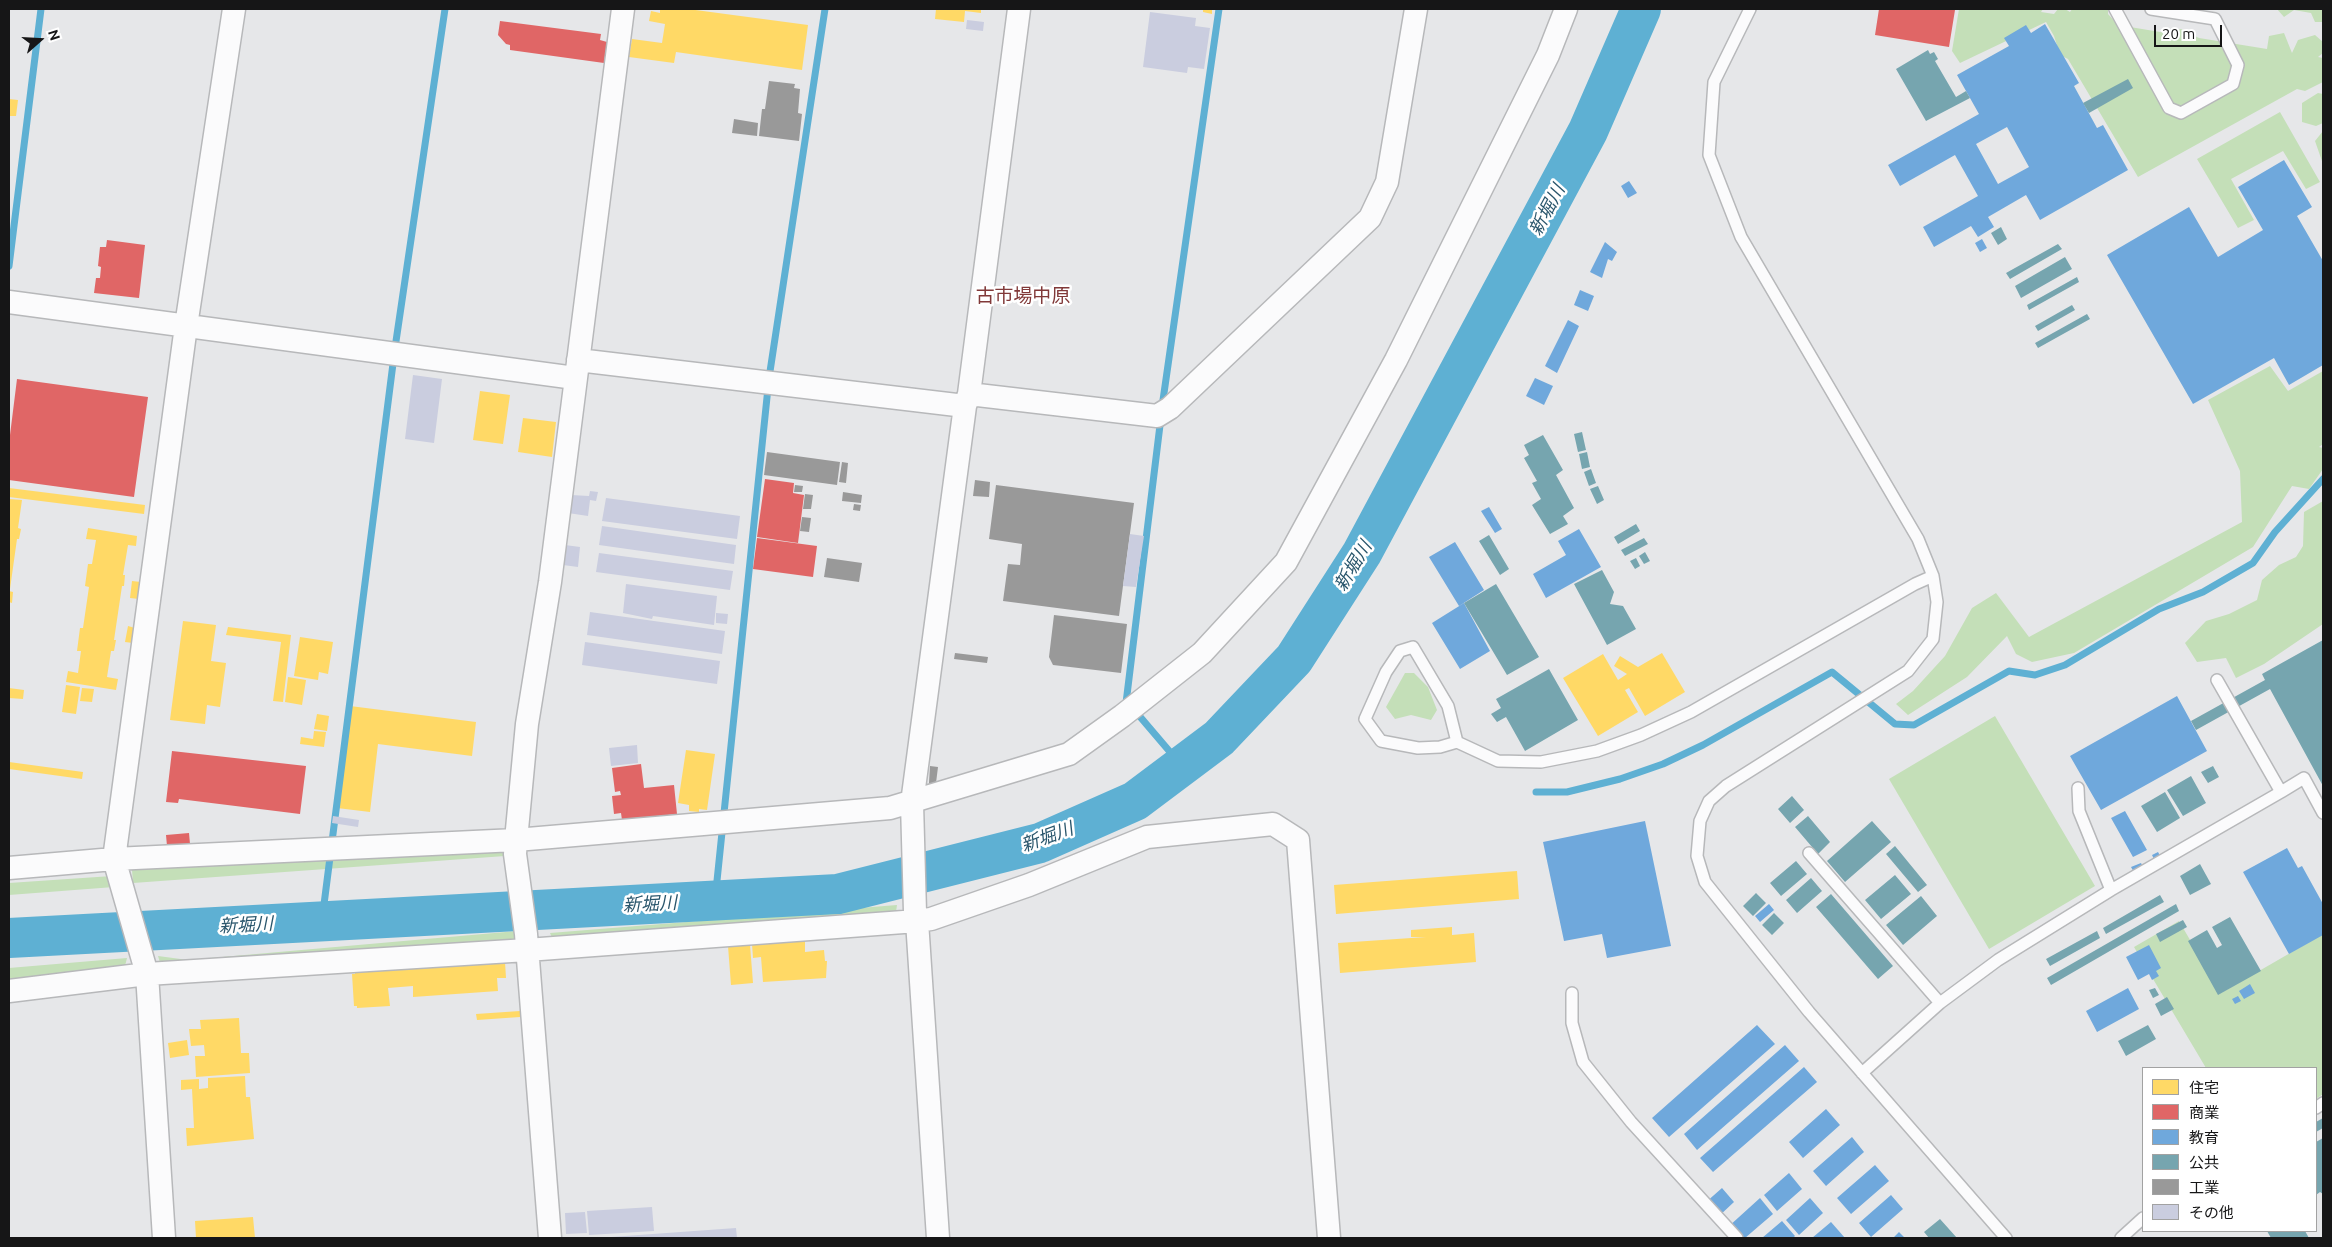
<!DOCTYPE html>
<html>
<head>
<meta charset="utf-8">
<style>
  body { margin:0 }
  #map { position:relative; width:2332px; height:1247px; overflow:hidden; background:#e6e7e9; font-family:Ubuntu,"Noto Sans JP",sans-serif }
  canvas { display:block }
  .frame { position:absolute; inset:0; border:10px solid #161617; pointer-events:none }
  .legend { position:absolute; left:2142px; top:1067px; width:175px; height:165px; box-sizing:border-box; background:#fff; border:1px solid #a2a2a2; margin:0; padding:6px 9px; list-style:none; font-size:15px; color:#161617 }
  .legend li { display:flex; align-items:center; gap:10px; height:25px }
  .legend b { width:25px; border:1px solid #a2a2a2 }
  .north { position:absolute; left:15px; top:15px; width:50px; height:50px; -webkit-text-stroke:4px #fff; paint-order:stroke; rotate:71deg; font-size:14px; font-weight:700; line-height:20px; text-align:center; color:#161617 }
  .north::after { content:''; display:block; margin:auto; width:18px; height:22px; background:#161617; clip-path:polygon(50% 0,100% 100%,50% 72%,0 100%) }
  .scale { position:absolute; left:2154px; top:25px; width:68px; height:22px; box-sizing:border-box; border:2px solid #161617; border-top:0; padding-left:6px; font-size:15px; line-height:18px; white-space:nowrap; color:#161617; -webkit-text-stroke:4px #fff; paint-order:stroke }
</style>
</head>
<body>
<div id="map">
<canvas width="2332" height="1247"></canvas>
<div class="frame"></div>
<ul class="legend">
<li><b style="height:14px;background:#ffd966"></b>住宅</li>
<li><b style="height:14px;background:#e06666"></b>商業</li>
<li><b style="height:14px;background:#6fa8dc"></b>教育</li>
<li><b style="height:14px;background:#76a5af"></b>公共</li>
<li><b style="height:14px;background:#999"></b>工業</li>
<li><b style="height:14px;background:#cacddf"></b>その他</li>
</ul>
<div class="north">N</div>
<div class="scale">20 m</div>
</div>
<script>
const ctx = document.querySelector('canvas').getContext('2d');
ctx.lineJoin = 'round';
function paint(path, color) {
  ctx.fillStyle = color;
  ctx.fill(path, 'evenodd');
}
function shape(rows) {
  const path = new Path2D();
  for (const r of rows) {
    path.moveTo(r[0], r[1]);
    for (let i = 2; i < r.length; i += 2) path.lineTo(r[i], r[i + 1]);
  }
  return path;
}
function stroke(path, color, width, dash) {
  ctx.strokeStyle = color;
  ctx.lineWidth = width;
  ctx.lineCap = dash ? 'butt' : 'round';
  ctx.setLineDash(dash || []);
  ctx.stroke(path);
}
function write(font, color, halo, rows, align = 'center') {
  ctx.font = font + ' Ubuntu,"Noto Sans JP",sans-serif';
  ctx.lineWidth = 5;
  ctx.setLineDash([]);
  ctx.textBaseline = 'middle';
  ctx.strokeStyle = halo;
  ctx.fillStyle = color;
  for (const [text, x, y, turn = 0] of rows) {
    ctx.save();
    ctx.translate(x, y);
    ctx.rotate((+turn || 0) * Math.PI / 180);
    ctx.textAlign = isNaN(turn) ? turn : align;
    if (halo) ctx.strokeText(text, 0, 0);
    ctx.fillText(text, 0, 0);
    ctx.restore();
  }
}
const green = shape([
  [1959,9,2043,9,2041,12,2054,14,2058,9,2065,9,2070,12,2072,9,2108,9,2108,14,2118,25,2166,33,2181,29,2199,38,2267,49,2269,36,2284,33,2292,53,2298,40,2315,35,2323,42,2323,53,2318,57,2323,58,2323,82,2305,91,2297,89,2138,177,2068,59,2060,55,2054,36,2046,22,1960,63,1952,51],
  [2277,9,2323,9,2323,22,2315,22,2311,13,2294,10,2284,17],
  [2318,93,2323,94,2323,123,2316,126,2302,122,2302,103],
  [2280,112,2320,182,2306,189,2283,151,2231,179,2254,220,2238,228,2197,159],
  [2323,131,2323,164,2315,141],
  [2270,366,2288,391,2323,371,2323,444,2319,447,2323,448,2323,469,2309,489,2292,486,2253,547,2074,653,2032,662,2016,654,2007,636,1967,677,1908,715,1896,704,1913,691,1945,656,1972,608,1996,593,2029,637,2242,522,2240,471,2208,400],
  [2323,501,2323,624,2264,664,2236,678,2226,658,2197,662,2185,643,2206,621,2229,614,2257,600,2262,580,2279,565,2296,557,2303,546,2304,512],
  [1405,673,1414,673,1428,687,1437,710,1431,720,1411,715,1395,719,1386,707],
  [1995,716,2095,886,1989,949,1889,779],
  [500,844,505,856,133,883,132,870],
  [112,876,114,887,9,895,9,883],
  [897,905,896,912,553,940,550,933],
  [2179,921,2221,993,2323,934,2323,1094,2316,1099,2316,1068,2206,1068,2134,947],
  [517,931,514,941,162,969,158,956,188,960],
  [127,958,124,970,9,980,9,968]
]);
const homes = shape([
  [660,9,688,9,808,25,802,70,676,52,674,63,629,57,632,39,662,43,665,24,649,21,651,11,660,13],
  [936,9,981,9,981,13,965,11,964,22,935,19],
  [1203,9,1212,9,1212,14,1203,12],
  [9,99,18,100,16,116,9,116],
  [480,391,510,395,503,444,473,440],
  [523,418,556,422,552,457,518,452],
  [9,488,145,505,144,514,9,497],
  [9,499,22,500,18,528,21,529,19,539,17,539,10,589],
  [88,528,137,536,136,546,128,545,123,575,125,575,124,586,122,586,114,640,116,640,114,651,111,651,107,677,118,679,116,690,66,682,68,671,78,673,81,651,77,651,80,628,83,628,89,587,85,586,88,564,92,564,96,540,86,539],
  [132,581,141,582,139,599,130,598],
  [9,591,13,592,12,603,9,602],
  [183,621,216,625,211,661,226,663,220,707,207,705,205,724,170,720],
  [128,626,135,628,133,643,125,642],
  [228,627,291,635,283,702,273,701,281,642,226,635],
  [300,637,333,642,328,674,319,672,318,680,294,676],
  [1662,653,1685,692,1645,716,1629,688,1625,690,1638,712,1598,736,1563,678,1603,654,1618,680,1627,674,1614,666,1620,656,1638,667],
  [288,677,306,680,302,705,285,702],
  [66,685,80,687,76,714,62,712],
  [9,688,24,690,23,699,9,698],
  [82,688,94,689,92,702,80,701],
  [350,706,476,722,472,756,378,744,370,812,337,808],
  [317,714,329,716,327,731,314,729],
  [314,731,326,732,324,747,300,744,301,737,313,739],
  [686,750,715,754,707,810,699,809,699,812,689,811,689,805,678,803],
  [9,762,83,772,82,779,9,769],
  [1517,871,1519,899,1336,914,1334,885],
  [1452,927,1452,935,1474,933,1476,962,1340,973,1338,943,1426,937,1411,937,1411,930],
  [805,941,805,952,824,950,825,961,827,961,826,978,763,982,761,957,753,958,752,944],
  [750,945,753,983,731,985,728,946],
  [505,962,506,978,497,978,498,991,413,997,413,986,388,988,390,1006,357,1008,357,1006,354,1006,352,974,355,974,355,972],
  [520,1011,520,1017,477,1020,476,1014],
  [239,1018,241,1053,249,1053,250,1073,196,1077,195,1056,205,1056,204,1045,191,1046,189,1029,201,1029,200,1020],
  [187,1040,189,1055,170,1058,168,1043],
  [245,1076,246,1097,250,1097,254,1139,187,1146,186,1128,194,1128,192,1089,181,1090,181,1080,199,1079,199,1089,208,1088,208,1078],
  [253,1217,255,1238,196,1238,195,1221]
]);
const shops = shape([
  [1879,9,1955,10,1949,47,1875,35],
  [500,21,601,34,600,40,607,42,604,63,510,50,510,45,506,44,498,35],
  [107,240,145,245,139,298,94,293,96,278,100,278,101,267,98,266,100,247,106,247],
  [17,379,148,397,134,497,9,480,9,443],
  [765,479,794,483,793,493,804,495,798,543,757,537],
  [757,538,817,546,813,577,753,569],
  [172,751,306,766,300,814,179,799,178,803,166,802],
  [641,764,644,788,674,785,677,814,622,820,621,813,614,814,612,796,621,795,620,791,615,792,612,768],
  [189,833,190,844,167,846,166,835]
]);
const schools = shape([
  [2045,24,2079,83,2074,86,2097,128,2103,125,2128,170,2040,220,2026,195,1988,217,1994,227,1978,237,1971,226,1934,247,1923,227,1978,196,1955,155,1900,186,1888,165,1979,114,1957,75,2009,46,2004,38,2026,25,2031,33],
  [2007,127,2029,167,1998,184,1976,144],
  [2284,160,2312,207,2297,216,2323,261,2323,365,2289,385,2274,358,2193,404,2107,255,2189,207,2218,257,2263,230,2238,187],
  [1629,181,1637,193,1628,198,1621,186],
  [1982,239,1987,248,1980,252,1975,243],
  [1605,242,1617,252,1612,261,1608,259,1602,278,1590,272],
  [1580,290,1594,296,1588,311,1574,305],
  [1568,320,1579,326,1557,373,1545,366],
  [1535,378,1553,386,1544,405,1526,396],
  [1489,507,1502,529,1495,533,1481,511],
  [1579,529,1601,567,1546,598,1533,574,1566,555,1558,541],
  [1455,542,1484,590,1459,606,1429,557],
  [1464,603,1490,651,1460,669,1432,623],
  [2177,696,2207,751,2101,810,2070,756],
  [2125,811,2147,850,2133,857,2111,818],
  [1645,821,1671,946,1607,958,1602,934,1564,941,1543,842],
  [2287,848,2298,868,2302,866,2323,904,2323,935,2289,954,2243,872],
  [2158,852,2163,861,2157,865,2152,855],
  [2141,863,2145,871,2136,876,2131,867],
  [1769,904,1774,910,1760,922,1755,916],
  [2149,945,2161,968,2156,971,2159,976,2152,980,2149,974,2138,980,2126,957],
  [2250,984,2255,993,2244,999,2239,991],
  [2128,988,2139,1009,2097,1032,2086,1011],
  [2238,996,2241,1001,2235,1004,2232,999],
  [1757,1025,1775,1044,1669,1137,1652,1118],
  [1785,1045,1799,1061,1697,1150,1684,1134],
  [1804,1067,1817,1082,1713,1172,1700,1158],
  [1826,1109,1840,1125,1803,1158,1789,1142],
  [1852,1137,1864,1152,1826,1186,1813,1171],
  [1875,1165,1889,1181,1851,1214,1837,1198],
  [1789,1173,1802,1189,1777,1211,1764,1195],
  [1722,1188,1734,1202,1718,1217,1705,1203],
  [1891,1195,1903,1209,1871,1237,1859,1223],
  [1760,1198,1773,1214,1745,1238,1738,1238,1728,1227],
  [1810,1198,1823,1213,1799,1235,1786,1220],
  [1782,1221,1795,1236,1793,1238,1762,1238],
  [1831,1222,1845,1238,1812,1238],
  [1899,1232,1905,1238,1893,1238]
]);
const public = shape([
  [1928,50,1930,54,1934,52,1938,59,1935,61,1956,97,1966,91,1970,98,1926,121,1896,69],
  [2128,79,2133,88,2089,113,2083,103],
  [2001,227,2007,239,1998,245,1991,233],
  [2058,244,2062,249,2010,279,2006,273],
  [2065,257,2072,269,2021,298,2015,286],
  [2077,277,2079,282,2029,310,2027,305],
  [2072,305,2075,310,2038,331,2035,326],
  [2087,314,2090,319,2038,348,2035,343],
  [1582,432,1586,450,1578,452,1574,434],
  [1543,435,1563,470,1556,475,1574,508,1563,516,1568,524,1550,534,1532,505,1541,499,1532,483,1537,481,1524,458,1529,455,1524,445],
  [1587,452,1590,467,1582,469,1579,454],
  [1591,469,1596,483,1589,486,1584,472],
  [1598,486,1604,500,1597,504,1590,489],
  [1636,524,1640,531,1618,544,1614,537],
  [1489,535,1509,569,1500,575,1479,541],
  [1644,538,1648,544,1625,556,1621,550],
  [1645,552,1650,561,1644,564,1639,556],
  [1636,558,1640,566,1635,569,1630,561],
  [1602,570,1614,592,1610,604,1623,606,1636,629,1607,645,1574,584],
  [1496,584,1539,657,1507,675,1464,603],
  [2323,640,2323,786,2270,689,2196,730,2191,721,2265,680,2262,674],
  [1549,669,1578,720,1525,751,1506,717,1497,722,1491,714,1501,708,1496,699],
  [2213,766,2219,777,2208,783,2201,772],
  [2191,776,2206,803,2183,816,2167,790],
  [2165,792,2180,818,2157,832,2141,806],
  [1792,796,1804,810,1790,823,1778,809],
  [1808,816,1830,842,1818,854,1795,827],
  [1872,821,1891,842,1845,882,1827,861],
  [1895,846,1927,885,1918,892,1886,854],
  [1796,861,1807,874,1781,896,1770,883],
  [2200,864,2211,884,2190,895,2180,876],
  [1895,875,1911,894,1881,919,1865,900],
  [1811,878,1822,891,1797,913,1786,900],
  [1756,893,1766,903,1753,916,1743,906],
  [1831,894,1893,966,1878,979,1816,907],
  [2160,895,2164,902,2106,934,2103,928],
  [1921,896,1937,916,1903,945,1886,925],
  [2176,904,2179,911,2051,985,2047,978],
  [1774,913,1784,923,1772,935,1762,925],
  [2230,917,2261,971,2218,995,2188,941,2207,930,2217,948,2222,945,2212,927],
  [2183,920,2187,927,2160,942,2156,934],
  [2097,931,2100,938,2050,966,2046,959],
  [2155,988,2159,995,2153,998,2149,990],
  [2167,997,2174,1009,2161,1016,2155,1004],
  [2148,1025,2156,1039,2126,1056,2118,1041],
  [2323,1118,2323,1128,2316,1132,2316,1122],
  [2323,1138,2323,1194,2320,1192,2316,1195,2316,1142],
  [1940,1219,1957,1238,1929,1238,1924,1232],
  [2267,1231,2305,1231,2309,1238,2271,1238]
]);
const industry = shape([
  [769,81,795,84,794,88,800,89,798,113,802,114,799,141,759,136,762,109,765,109],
  [734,119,758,123,757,136,732,133],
  [767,452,840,462,837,485,764,475],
  [842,462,848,463,846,483,839,482],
  [975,480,990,482,989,497,973,496],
  [795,485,803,486,802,492,794,492],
  [996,485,1134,503,1119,616,1003,601,1008,564,1020,565,1022,544,989,539],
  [843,492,862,495,861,503,842,501],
  [805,494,813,495,811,509,803,509],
  [854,504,861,505,860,511,853,510],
  [802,517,811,518,809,532,800,531],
  [827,558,862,563,859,582,824,577],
  [1054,615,1127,624,1121,673,1053,665,1049,657],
  [955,653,988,657,987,663,954,659],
  [930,766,938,767,936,783,929,783]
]);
const stream = shape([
  [9,266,41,9],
  [1162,407,1219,9],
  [1161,417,1126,703,1136,712,1182,766],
  [1536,792,1567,792,1620,779,1663,764,1703,745,1832,672,1895,724,1914,725,2009,671,2035,675,2065,665,2159,609,2203,592,2253,563,2275,532,2323,479],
  [715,900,769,378,825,9],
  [322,920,395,348,445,9]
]);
const river = shape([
  [9,938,838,894,1040,843,1135,801,1219,738,1294,659,1362,553,1588,131,1641,9]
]);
const building = shape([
  [1150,12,1196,18,1195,26,1210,28,1204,69,1188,67,1187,73,1143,67],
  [967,20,984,22,983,31,966,29],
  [413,375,442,379,434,443,405,439],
  [590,491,598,492,596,501,590,500,588,516,568,513,571,495,589,496],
  [606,498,740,516,737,539,602,521],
  [602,526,736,545,734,564,599,545],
  [1130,534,1144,536,1136,587,1123,586],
  [565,545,580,547,578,567,563,565],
  [599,553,733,571,730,590,596,572],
  [626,584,717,596,714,625,653,616,652,619,623,613],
  [590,612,725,631,722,654,587,635],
  [716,613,728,614,727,624,716,623],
  [585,642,720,661,717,684,582,665],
  [637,745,638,763,611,766,609,748],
  [333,816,359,820,358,827,332,823],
  [652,1207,654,1231,589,1235,587,1211],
  [585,1212,587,1233,566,1234,565,1213],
  [736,1228,737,1238,611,1238,611,1237]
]);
const lane = shape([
  [1750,9,1714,82,1709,155,1741,237,1918,539,1933,576,1937,602,1933,639,1908,671,1726,786,1709,801,1700,821,1697,856,1705,882,1809,1012,2006,1238],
  [2115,9,2169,108,2181,113,2233,84,2238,65,2215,19,2151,9],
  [1457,742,1440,747,1418,748,1381,741,1365,719,1386,672,1400,651,1413,647,1448,706,1457,742,1498,761,1541,762,1597,751,1641,735,1691,712,1915,584,1933,576],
  [2078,788,2079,811,2111,890],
  [2281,792,2304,778,2323,813],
  [1809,853,1940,1003,1862,1073],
  [1572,993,1572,1023,1583,1062,1631,1122,1737,1238],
  [1940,1003,1998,960,2111,890,2281,792,2217,680],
  [2316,1108,2323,1103],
  [2121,1238,2143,1218]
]);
const street = shape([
  [9,302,575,378],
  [578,360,965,406],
  [969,394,1157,416,1170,408,1370,218,1387,182,1416,9],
  [9,868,114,859,516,840,890,808,1069,754,1122,716,1202,653,1286,562,1396,360,1548,55,1566,9],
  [9,991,147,974,527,950,917,921,931,919,1029,885,1147,837,1273,824,1298,840,1329,1238],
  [164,1238,147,974,114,859,186,326,234,9],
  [550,1238,526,934,515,854,516,840,527,724,550,582,623,9],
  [938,1238,917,921,915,912,912,803,965,406,969,394,1019,9]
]);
const waterNames = [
  ["新堀川",1547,210,-62],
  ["新堀川",1353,566,-59],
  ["新堀川",1047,837,-20],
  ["新堀川",650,904,-3],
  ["新堀川",246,925,-3]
];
const quarterNames = [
  ["古市場中原",1023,296]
];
paint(green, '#c4dfb8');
paint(homes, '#ffd966');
paint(shops, '#e06666');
paint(schools, '#6fa8dc');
paint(public, '#76a5af');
paint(industry, '#999');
stroke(stream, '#5eb0d3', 7);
stroke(river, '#5eb0d3', 40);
paint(building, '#cacddf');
stroke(lane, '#b7b8ba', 14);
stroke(street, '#b7b8ba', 25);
stroke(lane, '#fbfbfc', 11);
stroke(street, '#fbfbfc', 22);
write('italic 18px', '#2a566c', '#fff', waterNames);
write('19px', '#813939', '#fff', quarterNames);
</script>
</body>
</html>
